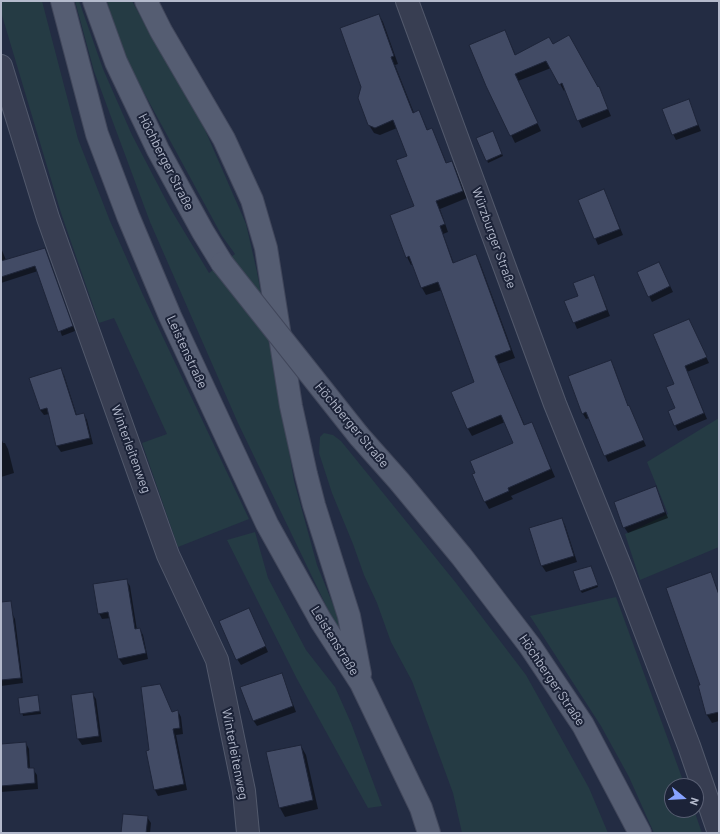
<!DOCTYPE html>
<html>
<head>
<meta charset="utf-8">
<style>
  body { margin:0 }
  #map { position:relative; width:720px; height:834px; overflow:hidden; background:#232c43; font-family:Barlow,sans-serif }
  canvas { display:block }
  .frame { position:absolute; inset:0; border:2px solid #b4bacc; pointer-events:none }
  .north { position:absolute; left:664px; top:778px; width:40px; height:40px; box-sizing:border-box; background:#1c2338; border:1px solid #595f73; border-radius:50%; rotate:108deg; font-size:11px; font-weight:700; line-height:16px; text-align:center; color:#b4bacc }
  .north::after { content:''; display:block; margin:auto; width:14px; height:18px; background:#87a2ff; clip-path:polygon(50% 0,100% 100%,50% 72%,0 100%) }
</style>
</head>
<body>
<div id="map">
<canvas width="720" height="834"></canvas>
<div class="frame"></div>
<div class="north">N</div>
</div>
<script>
const ctx = document.querySelector('canvas').getContext('2d');
ctx.lineJoin = 'round';
function paint(path, color) {
  ctx.fillStyle = color;
  ctx.fill(path, 'evenodd');
}
function shape(rows) {
  const path = new Path2D();
  for (const r of rows) {
    path.moveTo(r[0], r[1]);
    for (let i = 2; i < r.length; i += 2) path.lineTo(r[i], r[i + 1]);
  }
  return path;
}
function stroke(path, color, width, dash) {
  ctx.strokeStyle = color;
  ctx.lineWidth = width;
  ctx.lineCap = dash ? 'butt' : 'round';
  ctx.setLineDash(dash || []);
  ctx.stroke(path);
}
function write(font, color, halo, rows, align = 'center') {
  ctx.font = font + ' Barlow,sans-serif';
  ctx.lineWidth = 4;
  ctx.setLineDash([]);
  ctx.textBaseline = 'middle';
  ctx.strokeStyle = halo;
  ctx.fillStyle = color;
  for (const [text, x, y, turn = 0] of rows) {
    ctx.save();
    ctx.translate(x, y);
    ctx.rotate((+turn || 0) * Math.PI / 180);
    ctx.textAlign = isNaN(turn) ? turn : align;
    if (halo) ctx.strokeText(text, 0, 0);
    ctx.fillText(text, 0, 0);
    ctx.restore();
  }
}
const green = shape([
  [1,1,42,1,78,139,110,221,143,295,249,519,178,547,142,443,167,434,114,318,99,323,61,213,1,12],
  [75,1,79,1,103,69,132,135,170,208,209,273,235,254,222,236,124,56,107,1,132,1,161,53,195,107,246,224,257,272,275,369,294,481,317,565,349,644,346,647,238,423,150,222,94,71],
  [719,418,719,547,640,580,625,534,668,514,647,462],
  [324,433,333,435,341,441,456,583,526,675,589,788,608,833,462,833,453,793,412,681,391,642,377,603,364,575,353,544,332,493,319,453,320,437],
  [255,532,268,578,306,650,335,687,351,723,382,806,368,808,297,679,227,540],
  [616,597,685,786,672,786,672,810,694,810,702,833,654,833,629,777,601,726,530,616]
]);
const shadow = shape([
  [379,15,383,22,398,64,395,65,414,113,419,111,428,131,432,129,447,164,452,162,456,169,467,198,440,209,448,232,443,234,454,264,476,256,480,263,515,358,498,364,525,426,535,431,555,477,511,496,513,499,489,509,485,502,514,444,505,422,472,436,468,429,453,393,476,383,442,290,426,295,422,288,413,264,411,265,407,257,415,206,408,156,397,128,380,135,374,133,369,125],
  [505,31,516,56,553,45,598,88,599,88,611,116,582,128,565,90,564,91,551,68,518,81,541,131,515,143,487,86],
  [688,100,701,131,676,140,673,134],
  [494,135,503,156,488,163,487,160],
  [604,190,623,235,598,245,579,200],
  [1,248,6,260,45,249,75,331,62,336,38,271,1,283],
  [662,269,673,292,652,302,649,296],
  [594,276,610,316,577,329,566,302,579,297],
  [692,327,709,363,687,372,707,419,678,431,675,425,676,409,675,384],
  [610,361,614,367,628,407,632,413,646,446,608,462,589,418,586,419,583,414],
  [60,369,64,375,77,416,84,414,87,420,93,444,61,452,57,446,49,414,44,415,40,410],
  [1,438,3,443,5,443,8,449,14,473,1,477],
  [656,488,668,518,628,533,624,527],
  [562,519,565,525,577,562,546,572,542,566,531,529],
  [591,567,598,587,582,593,580,590],
  [710,573,719,593,719,721,712,723,707,715,699,686,701,685],
  [126,580,130,586,137,630,140,629,143,635,148,659,123,665,119,659,111,618,102,619,99,613],
  [12,613,15,619,23,683,1,686,1,614],
  [252,615,268,652,241,665,237,659],
  [281,674,284,680,296,712,257,726,253,720],
  [160,685,172,713,178,711,181,717,183,734,176,735,187,790,158,796,155,790,147,752,151,751],
  [92,693,96,699,102,742,82,745,78,739,72,696],
  [37,696,41,714,23,716,19,699],
  [26,743,29,749,30,769,33,769,37,775,38,789,1,792,1,745],
  [301,746,306,755,318,809,285,817,280,808],
  [147,817,151,823,150,833,122,833],
  [316,832,316,833,299,833]
]);
const building = shape([
  [379,14,394,56,391,57,413,113,419,110,427,130,432,128,446,163,452,161,463,191,436,201,445,224,440,226,453,263,476,254,511,350,495,356,524,425,532,422,551,469,508,488,509,491,484,502,472,474,475,473,470,461,513,443,501,415,467,429,451,392,474,382,438,282,421,288,409,256,406,258,390,215,414,206,396,160,407,156,393,120,375,128,368,125,358,98,361,87,340,28,379,14],
  [505,30,515,55,549,37,553,44,569,35,598,87,599,86,608,109,577,121,562,83,559,85,546,61,515,74,538,123,510,136,486,86,469,45,505,30],
  [689,99,698,125,672,135,662,109,689,99],
  [493,131,502,154,486,161,476,138,493,131],
  [604,189,620,229,594,239,578,200,604,189],
  [45,248,73,326,58,332,35,266,1,277,1,261,45,248],
  [659,262,670,286,648,297,637,272,659,262],
  [594,275,607,310,573,323,564,301,578,296,573,283,594,275],
  [689,319,707,357,685,366,704,413,674,426,668,411,675,408,666,387,674,384,653,334,689,319],
  [611,360,628,406,629,405,644,440,604,456,586,412,582,414,568,376,611,360],
  [61,368,76,415,84,413,90,438,56,446,47,408,40,410,29,378,61,368],
  [656,486,665,512,623,528,614,502,656,486],
  [562,518,574,556,541,566,529,528,562,518],
  [591,566,598,585,580,591,573,571,591,566],
  [711,572,719,595,719,712,706,715,698,685,700,685,666,588,711,572],
  [127,579,135,629,140,628,146,653,118,659,108,612,98,614,93,584,127,579],
  [11,601,21,678,1,680,1,602,11,601],
  [249,608,266,646,236,660,219,621,249,608],
  [282,673,293,706,253,721,240,687,282,673],
  [160,684,172,712,178,710,180,728,173,729,184,784,154,790,146,751,149,750,141,687,160,684],
  [93,692,99,736,77,739,71,695,93,692],
  [38,695,40,711,20,714,18,698,38,695],
  [26,742,28,768,34,768,35,783,1,786,1,744,26,742],
  [301,745,313,800,279,808,266,752,301,745],
  [123,814,148,816,146,833,121,833,123,814]
]);
const minor = shape([
  [407,1,555,404,623,573,689,746,719,833],
  [1,66,48,218,168,555,217,660,244,791,248,833]
]);
const major = shape([
  [62,1,97,134,128,216,170,316,267,524,321,621,361,683,421,808,429,833],
  [94,1,116,62,158,150,203,232,222,263],
  [146,1,161,31,224,139,252,200,266,248,291,406,306,474,314,505,349,616,360,674],
  [359,436,399,481,462,557,530,646,583,725,640,833]
]);
const majorBridge = shape([
  [222,263,359,436]
]);
const streetNames = [
  ["Höchberger Straße",166,162,63],
  ["Würzburger Straße",494,238,70],
  ["Leistenstraße",187,352,65],
  ["Höchberger Straße",352,425,50],
  ["Winterleitenweg",131,449,70],
  ["Leistenstraße",335,641,58],
  ["Höchberger Straße",552,680,56],
  ["Winterleitenweg",235,754,79]
];
paint(green, '#253b44');
paint(shadow, '#0007');
paint(building, '#424b65');
stroke(building, '#1e2539', 1);
stroke(minor, '#52596c', 24);
stroke(major, '#41475b', 24);
stroke(minor, '#383e52', 22);
stroke(major, '#555d72', 22);
stroke(majorBridge, '#41475b', 24, []);
stroke(majorBridge, '#555d72', 22);
write('13px', '#b4bacc', '#1c2338', streetNames);
</script>
</body>
</html>
